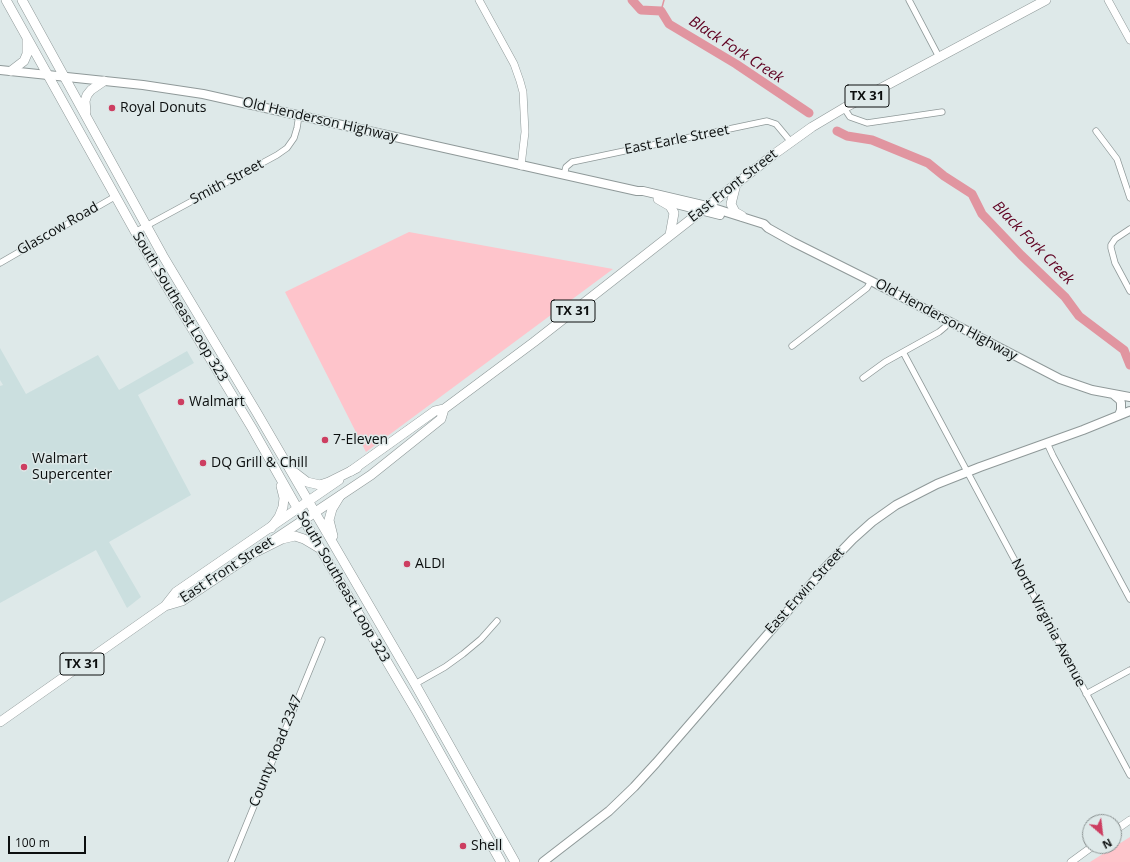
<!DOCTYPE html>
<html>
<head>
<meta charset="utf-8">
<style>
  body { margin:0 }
  #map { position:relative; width:1130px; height:862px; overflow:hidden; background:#dee9e9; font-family:"Open Sans",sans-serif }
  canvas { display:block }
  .north { position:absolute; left:1082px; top:814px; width:40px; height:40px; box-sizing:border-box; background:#dee9e9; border:1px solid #8a9292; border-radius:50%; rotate:152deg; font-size:11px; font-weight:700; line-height:16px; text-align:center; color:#0c0f0f }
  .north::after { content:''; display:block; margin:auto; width:14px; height:18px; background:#cd3e61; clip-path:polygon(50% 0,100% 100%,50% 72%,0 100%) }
  .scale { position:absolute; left:8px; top:836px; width:78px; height:18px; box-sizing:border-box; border:2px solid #0c0f0f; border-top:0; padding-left:5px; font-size:12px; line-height:14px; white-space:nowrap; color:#0c0f0f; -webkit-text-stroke:3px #dee9e9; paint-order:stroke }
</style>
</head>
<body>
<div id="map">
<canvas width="1130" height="862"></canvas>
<div class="north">N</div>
<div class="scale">100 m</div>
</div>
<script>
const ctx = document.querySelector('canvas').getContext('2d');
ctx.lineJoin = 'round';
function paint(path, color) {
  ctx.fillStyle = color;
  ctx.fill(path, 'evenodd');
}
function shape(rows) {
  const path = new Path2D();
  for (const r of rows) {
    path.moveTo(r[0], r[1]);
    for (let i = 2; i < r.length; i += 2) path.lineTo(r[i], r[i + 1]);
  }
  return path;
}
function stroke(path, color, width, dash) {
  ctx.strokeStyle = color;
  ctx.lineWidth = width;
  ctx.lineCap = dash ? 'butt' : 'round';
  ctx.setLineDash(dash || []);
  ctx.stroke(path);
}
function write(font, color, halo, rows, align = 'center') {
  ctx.font = font + ' "Open Sans",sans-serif';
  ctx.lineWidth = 3;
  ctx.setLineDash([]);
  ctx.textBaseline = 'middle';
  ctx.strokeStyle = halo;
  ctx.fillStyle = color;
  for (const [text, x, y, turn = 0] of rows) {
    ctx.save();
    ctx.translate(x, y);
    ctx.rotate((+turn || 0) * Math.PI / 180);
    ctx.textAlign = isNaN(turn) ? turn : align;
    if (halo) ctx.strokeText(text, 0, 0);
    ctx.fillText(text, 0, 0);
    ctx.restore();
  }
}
const built = shape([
  [0,348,26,394,98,355,119,390,187,351,194,363,138,395,191,495,109,542,141,597,127,608,96,550,0,603,0,386,3,385,0,380]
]);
const green = shape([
  [409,232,613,269,366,452,285,292],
  [1130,837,1130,862,1090,862]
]);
const stream = shape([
  [661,11,664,0]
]);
const river = shape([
  [632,0,641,10,661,11,669,24,736,64,809,113],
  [837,131,847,136,872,140,928,163,944,176,972,194,982,214,1021,255,1065,297,1079,316,1124,350,1130,365]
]);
const minor = shape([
  [909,0,939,57],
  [844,108,850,117,867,123,942,112],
  [1096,131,1117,159,1130,198],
  [564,175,566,167,572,162,767,121,776,124,791,142],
  [1130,229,1115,239,1111,245,1111,248,1115,263,1130,291],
  [135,232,277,155,287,148,294,138,297,128,299,115],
  [0,263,116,196],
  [792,346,867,288,871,281],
  [903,352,1130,775],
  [863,378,885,362,939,332,945,327,949,321],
  [1047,443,1053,456,1130,599],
  [415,684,445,667,463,654,481,639,497,621],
  [1086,694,1130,670],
  [231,862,322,640]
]);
const tertiary = shape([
  [479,0,514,64,520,81,523,92,525,132,521,166],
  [1108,0,1130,40],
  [1114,831,1130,820],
  [1071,862,1093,846]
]);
const secondary = shape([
  [0,70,143,85,203,94,637,191,643,191,707,206,764,224,768,228,793,242,871,281,1060,379,1092,390,1130,397],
  [672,203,720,215],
  [1114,395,1120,400,1121,403,1121,410,1119,415],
  [543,862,609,811,634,787,656,763,825,568,853,539,872,522,896,505,937,484,980,467,1083,430,1130,411]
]);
const primary = shape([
  [736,184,731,204,735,212,742,216],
  [658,199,670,206,674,213,670,235],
  [351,471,435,411,444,409,534,342,773,155,812,127,844,108,1046,0],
  [165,606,176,592,339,480],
  [0,722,165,606,182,601,371,475,441,419,444,409]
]);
const trunk = shape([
  [6,0,156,269,252,428,321,550,418,714,501,862],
  [22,0,163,256,257,413,415,684,515,862],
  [11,71,24,61,27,54,27,40],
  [86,112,85,101,87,95,91,90,104,81],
  [294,472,307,482,320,485,329,482,357,468],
  [271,528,279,517,283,507,284,498,281,486],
  [333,536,329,520,332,509,340,496],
  [258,551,282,539,295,536,304,539,319,548]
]);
const markers = [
  [112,108,4,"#cd3e61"],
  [181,402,4,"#cd3e61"],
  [325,440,4,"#cd3e61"],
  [203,463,4,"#cd3e61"],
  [24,467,4,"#cd3e61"],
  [407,564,4,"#cd3e61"],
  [463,846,4,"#cd3e61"]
];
const shields = [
  [867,96,44],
  [573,311,44],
  [82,664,44]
];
const shieldNames = [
  ["TX 31",867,96],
  ["TX 31",573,311],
  ["TX 31",82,664]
];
const poiNames = [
  ["Royal Donuts",120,108],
  ["Walmart",189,402],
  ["7-Eleven",333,440],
  ["Walmart",32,459],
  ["Supercenter",32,475],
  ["DQ Grill & Chill",211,463],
  ["ALDI",415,564],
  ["Shell",471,846]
];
const streetNames = [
  ["Old Henderson Highway",320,120,13],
  ["East Earle Street",677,140,-11],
  ["Smith Street",227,182,-28],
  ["East Front Street",733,186,-38],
  ["Glascow Road",58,229,-30],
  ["South Southeast Loop 323",180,307,59],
  ["Old Henderson Highway",946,320,28],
  ["East Front Street",227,570,-33],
  ["South Southeast Loop 323",343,587,60],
  ["East Erwin Street",805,591,-48],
  ["North Virginia Avenue",1048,623,62],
  ["County Road 2347",276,751,-68]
];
const waterNames = [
  ["Black Fork Creek",736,50,33],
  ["Black Fork Creek",1033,243,46]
];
paint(built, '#cbdfdf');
paint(green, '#fec4cb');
stroke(stream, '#e195a0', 1.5);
stroke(river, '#e195a0', 9);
stroke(minor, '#8f9999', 7);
stroke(tertiary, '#8f9999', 8);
stroke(secondary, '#8f9999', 10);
stroke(primary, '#8f9999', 10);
stroke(trunk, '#8f9999', 10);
stroke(minor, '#fff', 5.5);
stroke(tertiary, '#fff', 7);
stroke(secondary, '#fff', 8);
stroke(primary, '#fff', 9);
stroke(trunk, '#fff', 9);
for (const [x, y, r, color] of markers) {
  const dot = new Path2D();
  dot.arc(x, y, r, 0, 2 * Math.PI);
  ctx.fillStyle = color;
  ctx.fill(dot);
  stroke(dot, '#dee9e9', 1.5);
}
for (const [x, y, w] of shields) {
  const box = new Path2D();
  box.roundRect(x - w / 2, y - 11, w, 22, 3);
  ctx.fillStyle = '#dee9e9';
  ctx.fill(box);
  stroke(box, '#0c0f0f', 1);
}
write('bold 13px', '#0c0f0f', null, shieldNames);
write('14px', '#0c0f0f', '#dee9e9', poiNames, 'left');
write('14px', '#0c0f0f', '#dee9e9', streetNames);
write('italic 15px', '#5f0121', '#dee9e9', waterNames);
</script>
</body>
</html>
